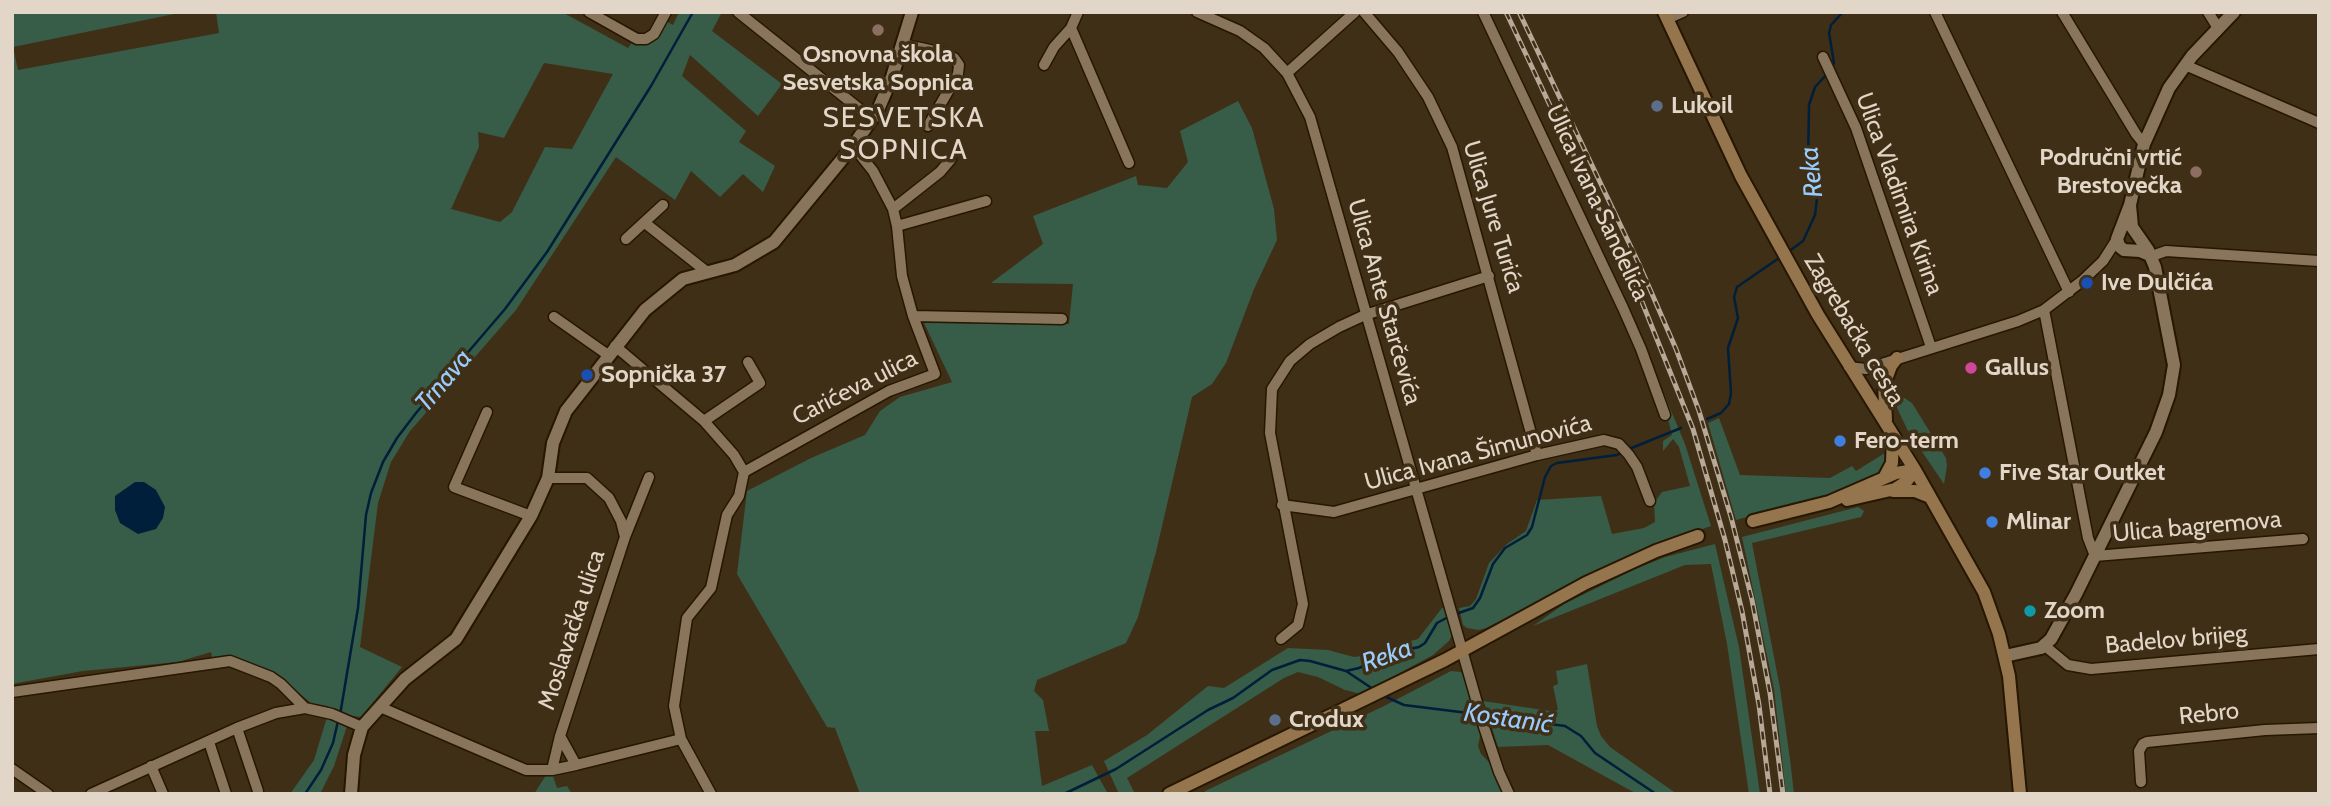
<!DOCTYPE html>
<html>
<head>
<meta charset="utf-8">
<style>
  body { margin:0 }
  #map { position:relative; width:2331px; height:806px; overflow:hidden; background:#402f17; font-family:Cabin,sans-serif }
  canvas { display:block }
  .frame { position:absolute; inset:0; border:14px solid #e1d6c7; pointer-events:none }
</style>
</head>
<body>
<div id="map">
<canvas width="2331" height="806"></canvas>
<div class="frame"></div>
</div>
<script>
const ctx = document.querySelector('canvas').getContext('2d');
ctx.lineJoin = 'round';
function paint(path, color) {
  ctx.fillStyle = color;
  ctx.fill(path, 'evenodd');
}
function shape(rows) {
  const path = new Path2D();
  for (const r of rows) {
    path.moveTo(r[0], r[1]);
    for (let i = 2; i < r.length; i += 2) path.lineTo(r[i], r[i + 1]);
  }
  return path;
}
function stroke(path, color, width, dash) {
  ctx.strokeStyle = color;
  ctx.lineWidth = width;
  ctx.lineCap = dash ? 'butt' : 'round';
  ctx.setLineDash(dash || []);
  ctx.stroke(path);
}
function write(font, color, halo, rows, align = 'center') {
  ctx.font = font + ' Cabin,sans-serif';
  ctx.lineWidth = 7;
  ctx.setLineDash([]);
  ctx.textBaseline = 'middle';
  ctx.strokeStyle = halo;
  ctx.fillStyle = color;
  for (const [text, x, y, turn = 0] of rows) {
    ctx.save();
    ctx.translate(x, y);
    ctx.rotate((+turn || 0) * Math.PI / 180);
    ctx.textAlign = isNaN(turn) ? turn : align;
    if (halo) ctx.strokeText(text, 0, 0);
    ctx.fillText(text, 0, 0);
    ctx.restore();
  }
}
const green = shape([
  [12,12,184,12,13,47,18,70,219,33,216,12,562,12,628,48,633,41,647,43,655,40,665,21,673,25,679,12,722,12,712,31,782,84,758,116,690,55,682,76,746,131,739,142,775,166,763,192,743,174,720,197,691,171,675,200,616,157,516,310,410,431,391,462,378,503,360,647,402,667,361,717,345,715,327,706,311,703,276,674,233,657,212,657,211,652,178,662,83,671,12,684],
  [544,63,613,74,572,149,545,147,512,212,500,222,451,209,479,147,478,132,504,138],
  [1238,101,1252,128,1274,209,1277,240,1254,289,1226,363,1212,384,1192,397,1156,552,1138,617,1126,643,1037,680,1034,691,1043,700,1049,731,1035,731,1042,786,1092,765,1108,794,860,794,835,728,827,727,737,574,747,491,811,458,865,435,880,411,900,397,952,382,924,323,1069,324,1073,284,991,283,1043,244,1033,216,1136,176,1138,185,1167,188,1188,162,1180,131],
  [1662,389,1685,444,1711,526,1642,550,1486,628,1478,630,1467,628,1463,625,1459,608,1470,606,1476,599,1489,563,1507,544,1526,531,1537,500,1601,496,1612,534,1644,528,1655,522,1654,503,1662,492,1690,486,1679,447,1673,439,1663,451,1663,441,1672,435,1668,419,1670,418],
  [1890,393,1903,397,1912,403,1946,458,1947,466,1944,484,1908,431],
  [1719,418,1740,475,1830,478,1852,466,1856,471,1885,453,1886,459,1882,474,1846,490,1736,520,1708,423],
  [1858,507,1864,511,1861,517,1752,543,1780,688,1790,759,1794,794,1786,794,1774,689,1742,537],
  [1715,544,1739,647,1760,794,1749,794,1727,644,1711,564,1685,565,1533,626,1564,604,1635,569,1665,557],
  [1442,608,1446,608,1453,633,1449,641,1433,655,1361,694,1345,690,1318,677,1298,672,1284,678,1127,778,1135,794,1119,794,1104,761,1147,735,1208,686,1224,688,1288,648,1328,650,1354,657,1375,654,1382,649,1418,639],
  [1587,664,1597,726,1601,736,1610,747,1677,794,1637,794,1548,745,1498,747,1483,701,1550,711,1558,710,1553,686,1558,684,1556,671],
  [1451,671,1461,672,1463,675,1481,731,1478,746,1481,754,1491,764,1503,794,1206,794,1205,791,1384,706],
  [327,717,347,726,334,766,320,794,290,794,314,760],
  [548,772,552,773,557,788,567,786,572,794,534,794]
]);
const water = shape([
  [135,482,144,482,156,490,165,507,163,518,156,529,138,534,120,523,115,510,115,496]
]);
const stream = shape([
  [1832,66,1834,63,1829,33,1831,25,1843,12],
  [1788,252,1803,241,1815,215,1818,190,1808,167,1809,105,1815,87,1827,74],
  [1707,419,1721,413,1729,404,1731,393,1728,348,1738,318,1734,297,1737,287,1782,256],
  [1629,449,1681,428],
  [1456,614,1473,608,1480,598,1493,564,1505,548,1527,535,1532,527,1545,477,1551,466,1557,463,1617,455,1623,452],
  [1346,671,1373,689],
  [1384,696,1404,705,1476,714],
  [340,715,358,608,366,515,371,493,383,462,397,438,416,413,505,309,547,252,651,86,693,12],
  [1483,715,1565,726,1581,736,1595,753,1656,794],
  [305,794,321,770,333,743,338,721],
  [1064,794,1116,769,1208,710,1233,698,1272,670,1300,660,1310,661,1346,671,1359,668,1391,653,1419,647,1425,643,1437,623,1450,616]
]);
const minor = shape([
  [589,12,637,39,646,39,654,34,666,12],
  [738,12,872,119],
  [1197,12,1240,31,1264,48,1287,73,1310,117,1484,727,1499,772,1509,794],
  [1364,12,1398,52,1428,97,1452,147,1537,455],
  [1483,12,1623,308,1641,349,1665,415],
  [1935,12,2069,292],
  [2062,12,2136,134,2144,144],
  [2208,12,2218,28],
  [1667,19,1683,12],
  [1071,28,1129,163],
  [902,44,944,53,954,58,959,65,958,74,928,126],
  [1823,57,1856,128,1931,347],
  [1044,65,1054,47,1071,28,1078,12],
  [2185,65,2319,123],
  [1287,73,1355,12],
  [893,209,940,172,951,159],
  [645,223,707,272],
  [897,226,986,201],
  [626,239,663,205],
  [2152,256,2166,251,2319,261],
  [2044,310,2088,538,2095,556,2303,539],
  [913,316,1062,319],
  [554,317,608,355],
  [615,346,704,421,734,455,744,472,739,496,727,515,711,588,687,618,674,706,681,739,711,794],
  [1849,367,1866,369,2018,321,2044,310,2082,281,2103,261,2117,239],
  [487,412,454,487,531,516],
  [704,421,760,383,748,362],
  [744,472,889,391,935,374,913,316,902,276,897,226,893,209,873,171,853,146],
  [548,478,587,478,609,498,621,521,625,537,560,736,552,770],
  [1282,505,1334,512,1537,455,1604,440,1619,444,1629,455,1637,467,1650,501],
  [625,537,649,477],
  [1281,639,1298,625,1303,604,1270,433,1272,389,1290,361,1310,344,1339,327,1365,315,1489,276],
  [2045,646,2068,665,2091,669,2319,649],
  [12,692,230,661,271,677,281,684,305,708,332,714,362,727],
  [380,707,526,770,552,770,576,765,681,739],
  [237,728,258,791],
  [560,736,576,765],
  [209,742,226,794],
  [151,766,163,794],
  [12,769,48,794],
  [2141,782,2139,751,2143,744,2147,742,2265,730,2319,728],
  [91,794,237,728,276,713,305,708]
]);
const tertiary = shape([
  [2152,256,2140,251,2124,250,2119,246,2117,239,2130,205,2144,144,2169,88,2192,56,2234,12],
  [2005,656,2041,648,2051,639,2076,594,2156,432,2169,395,2174,365,2155,267,2148,250,2132,227,2130,205],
  [351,794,354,755,362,727,405,679,456,639,531,516,548,478,553,443,566,411,645,310,683,279,735,265,774,242,853,146,878,110,892,77,912,12]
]);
const secondary = shape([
  [1664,12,1741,176,1818,315,1915,470,1984,592,1999,634,2009,676,2020,794],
  [1886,420,1884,385,1891,366,1897,358],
  [1884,478,1892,463,1893,435],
  [1893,491,1915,491,1930,497],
  [1847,500,1895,489,1906,482,1915,470],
  [1753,521,1829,502,1896,473,1915,470],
  [1169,794,1445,660,1586,583,1656,551,1698,536]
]);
const rail = shape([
  [1506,12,1638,292,1693,429,1725,540,1742,611,1759,705,1770,794],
  [1519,12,1639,264,1676,349,1699,411,1731,517,1752,600,1770,693,1783,794]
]);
const markers = [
  [878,30,7,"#8d6e63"],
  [1657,106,7,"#5c6f8a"],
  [2196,172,7,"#8d6e63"],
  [2087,283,7,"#1a4fb4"],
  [1971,368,7,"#d1479c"],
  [587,375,7,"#1a4fb4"],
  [1840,441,7,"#3f7fe0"],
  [1985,473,7,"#3f7fe0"],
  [1992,522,7,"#3f7fe0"],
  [2030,611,7,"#0f9aa8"],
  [1275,720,7,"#5c6f8a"]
];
const poiNames = [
  ["Osnovna škola",878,55,"center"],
  ["Sesvetska Sopnica",878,83,"center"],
  ["Lukoil",1671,106],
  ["Područni vrtić",2182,158,"right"],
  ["Brestovečka",2182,186,"right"],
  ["Ive Dulčića",2101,283],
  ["Gallus",1985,368],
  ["Sopnička 37",601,375],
  ["Fero-term",1854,441],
  ["Five Star Outket",1999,473],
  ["Mlinar",2006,522],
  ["Zoom",2044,611],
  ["Crodux",1289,720]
];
const streetNames = [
  ["Ulica Vladimira Kirina",1899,194,70],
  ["Ulica Ivana Sandelića",1597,203,65],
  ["Ulica Jure Turića",1493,217,73],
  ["Ulica Ante Starčevića",1384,302,74],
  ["Zagrebačka cesta",1854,330,59],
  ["Carićeva ulica",855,388,-27],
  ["Ulica Ivana Šimunovića",1478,453,-15],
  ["Ulica bagremova",2197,527,-5],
  ["Moslavačka ulica",572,630,-72],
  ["Badelov brijeg",2176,640,-5],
  ["Rebro",2209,714,-6]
];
const waterNames = [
  ["Reka",1812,172,-96],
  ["Trnava",444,381,-50],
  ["Reka",1387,656,-20],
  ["Kostanić",1508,719,8]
];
const quarterNames = [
  ["SESVETSKA",904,119],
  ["SOPNICA",904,151]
];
paint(green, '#375c47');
paint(water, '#001f3a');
stroke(stream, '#001f3a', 2.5);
stroke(minor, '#271700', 13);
stroke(tertiary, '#271700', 16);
stroke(secondary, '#271700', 16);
stroke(minor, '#89755b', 10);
stroke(tertiary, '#89755b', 12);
stroke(secondary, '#95754e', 12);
stroke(rail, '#b6a998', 5);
stroke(rail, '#402f17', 2.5, [8]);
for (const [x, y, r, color] of markers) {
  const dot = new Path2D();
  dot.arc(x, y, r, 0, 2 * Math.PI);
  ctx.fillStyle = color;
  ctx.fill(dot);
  stroke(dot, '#402f17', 2.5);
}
write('bold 24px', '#e1d6c7', '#402f17', poiNames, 'left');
write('24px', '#e1d6c7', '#402f17', streetNames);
write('italic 26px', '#99ccfe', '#402f17', waterNames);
ctx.letterSpacing = '2px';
write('28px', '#e1d6c7', '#402f17', quarterNames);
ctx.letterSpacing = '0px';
</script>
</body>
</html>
